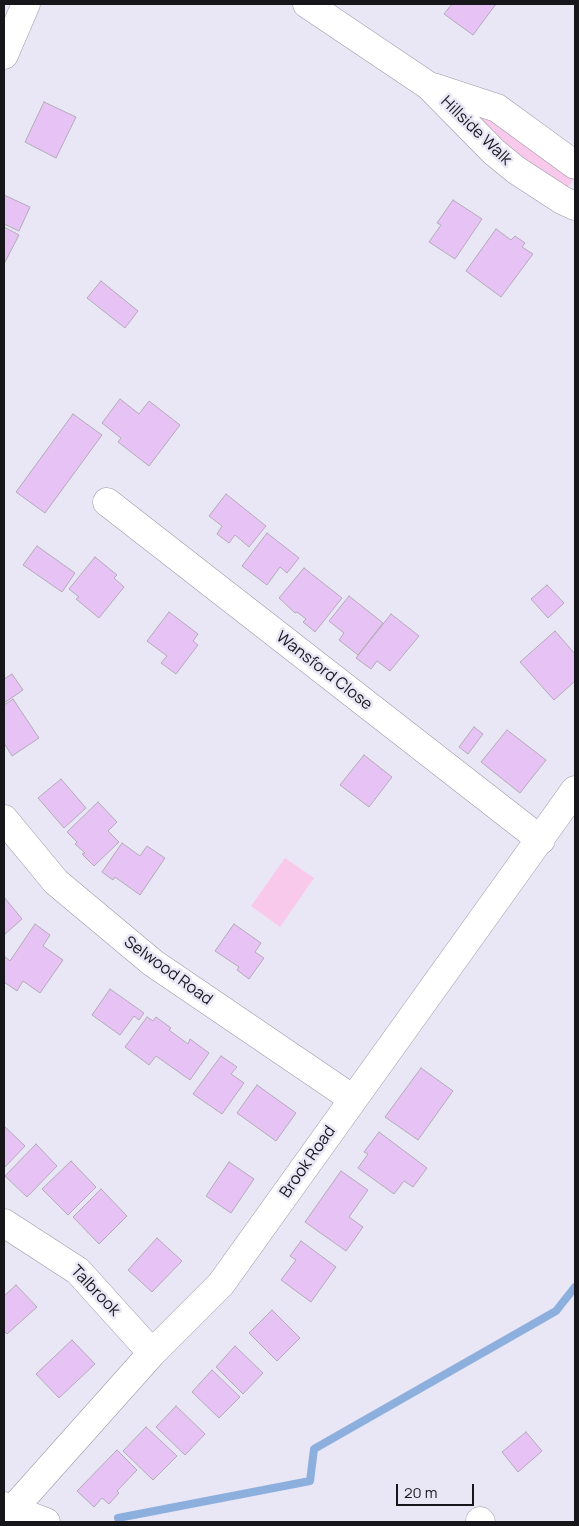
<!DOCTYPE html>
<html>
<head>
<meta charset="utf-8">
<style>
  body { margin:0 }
  #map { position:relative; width:579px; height:1526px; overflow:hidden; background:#e9e6f6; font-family:Manrope,sans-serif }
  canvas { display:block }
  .frame { position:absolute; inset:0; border:5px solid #17161b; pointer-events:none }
  .scale { position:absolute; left:396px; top:1484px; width:78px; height:22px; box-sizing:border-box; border:2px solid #17161b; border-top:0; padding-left:6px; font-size:15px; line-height:18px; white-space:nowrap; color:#17161b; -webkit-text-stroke:4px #e9e6f6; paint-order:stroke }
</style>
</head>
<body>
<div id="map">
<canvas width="579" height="1526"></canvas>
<div class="frame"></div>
<div class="scale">20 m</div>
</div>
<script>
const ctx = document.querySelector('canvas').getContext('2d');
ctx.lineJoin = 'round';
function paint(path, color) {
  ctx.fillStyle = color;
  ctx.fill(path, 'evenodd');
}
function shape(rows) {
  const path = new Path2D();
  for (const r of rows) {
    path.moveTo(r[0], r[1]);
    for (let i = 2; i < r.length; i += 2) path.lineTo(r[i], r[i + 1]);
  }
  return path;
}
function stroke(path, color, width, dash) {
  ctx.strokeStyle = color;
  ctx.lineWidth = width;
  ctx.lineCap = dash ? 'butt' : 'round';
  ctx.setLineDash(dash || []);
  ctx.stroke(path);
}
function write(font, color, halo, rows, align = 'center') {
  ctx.font = font + ' Manrope,sans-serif';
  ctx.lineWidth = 5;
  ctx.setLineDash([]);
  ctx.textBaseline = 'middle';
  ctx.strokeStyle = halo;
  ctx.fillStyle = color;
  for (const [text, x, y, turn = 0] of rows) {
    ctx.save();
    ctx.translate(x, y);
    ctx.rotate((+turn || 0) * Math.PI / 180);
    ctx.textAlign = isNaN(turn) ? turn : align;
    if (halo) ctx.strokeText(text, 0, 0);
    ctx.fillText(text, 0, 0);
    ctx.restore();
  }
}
const green = shape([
  [461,101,549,154,573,181,567,188,536,174],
  [285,858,314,878,280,927,251,906]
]);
const stream = shape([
  [118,1518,310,1481,314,1449,556,1311,575,1287]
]);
const building = shape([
  [452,4,496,4,473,35,444,14,452,4],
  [44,102,76,117,56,158,25,142,44,102],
  [4,195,30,207,19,231,4,224,4,195],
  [453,200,482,219,455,259,429,242,441,225,437,223,453,200],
  [4,227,19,235,4,264,4,227],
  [496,229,511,240,515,236,525,243,522,247,533,254,501,297,466,271,496,229],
  [101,281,138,311,125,328,87,298,101,281],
  [120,399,139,414,149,401,180,425,149,466,118,442,121,438,102,423,120,399],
  [73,414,102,435,45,513,16,492,73,414],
  [226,494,266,526,249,547,235,535,229,543,217,534,222,526,209,516,226,494],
  [267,533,299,558,287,573,280,567,267,585,242,566,267,533],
  [37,546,75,573,62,592,23,565,37,546],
  [95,557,117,575,114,578,124,587,99,618,76,599,79,597,69,589,95,557],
  [304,568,342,598,315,632,303,622,306,619,297,612,295,613,279,598,304,568],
  [547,585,564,603,548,618,531,599,547,585],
  [349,596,383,623,358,655,339,640,344,633,329,621,349,596],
  [169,612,198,634,193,641,198,645,176,674,161,663,167,656,147,641,169,612],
  [391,614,419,636,390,671,377,661,371,669,356,658,391,614],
  [555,631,575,654,575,684,574,682,554,700,520,662,555,631],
  [12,674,23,690,4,703,4,679,12,674],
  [13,699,39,738,12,756,4,743,4,705,13,699],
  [474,727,483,734,468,754,459,747,474,727],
  [507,730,546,760,520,793,481,762,507,730],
  [364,755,392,777,369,807,340,785,364,755],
  [61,779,86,808,64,828,38,798,61,779],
  [98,802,117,822,108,831,119,842,94,866,82,854,85,853,75,844,77,842,67,832,98,802],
  [122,843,140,856,147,846,165,858,140,895,115,877,113,880,102,872,122,843],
  [4,897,22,919,4,935,4,897],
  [35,924,50,935,43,946,63,960,40,993,23,981,17,991,4,982,4,956,10,961,35,924],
  [234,924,261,943,255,952,264,958,249,979,237,970,239,967,215,951,234,924],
  [110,989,144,1013,139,1020,134,1016,120,1035,92,1015,110,989],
  [147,1017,153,1021,156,1017,171,1028,169,1030,188,1044,190,1039,209,1053,190,1080,156,1056,149,1065,125,1047,147,1017],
  [221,1056,237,1067,231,1074,244,1083,222,1114,193,1094,221,1056],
  [421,1068,453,1091,418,1140,385,1117,421,1068],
  [257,1085,296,1113,276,1141,237,1113,257,1085],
  [4,1126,25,1146,4,1168,4,1126],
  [379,1132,427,1168,413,1187,404,1181,394,1194,358,1168,368,1154,364,1152,379,1132],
  [36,1144,57,1166,27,1197,5,1176,36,1144],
  [71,1161,96,1187,68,1215,42,1189,71,1161],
  [229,1162,254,1179,231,1213,206,1196,229,1162],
  [341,1171,368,1190,349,1217,363,1227,346,1251,305,1222,341,1171],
  [101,1189,127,1216,99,1244,73,1217,101,1189],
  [157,1238,182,1261,152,1292,128,1270,157,1238],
  [301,1241,336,1267,311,1302,281,1280,296,1260,290,1256,301,1241],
  [16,1285,37,1307,7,1334,4,1331,4,1296,16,1285],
  [272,1310,300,1338,277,1361,249,1333,272,1310],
  [72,1340,95,1364,59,1398,36,1374,72,1340],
  [235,1346,263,1373,243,1394,216,1367,235,1346],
  [212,1370,240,1397,219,1418,192,1392,212,1370],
  [176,1406,205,1434,185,1455,156,1427,176,1406],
  [146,1427,177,1456,153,1480,123,1451,146,1427],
  [526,1432,542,1451,518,1472,502,1452,526,1432],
  [117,1450,137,1470,117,1491,119,1493,109,1504,102,1498,94,1507,77,1491,117,1450]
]);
const minor = shape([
  [307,4,429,86,494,152,516,170,562,200,575,206],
  [4,55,26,4],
  [433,87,497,108,575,165],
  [107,502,541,840],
  [4,819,56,882,153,963,353,1099],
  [4,1223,78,1271,152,1353],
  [4,1506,46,1522],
  [13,1509,152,1353,221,1284,575,790],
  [480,1521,481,1522]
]);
const streetNames = [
  ["Hillside Walk",476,131,44],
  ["Wansford Close",324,671,38],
  ["Selwood Road",168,971,36],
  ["Brook Road",308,1162,-55],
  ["Talbrook",95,1291,46]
];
paint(green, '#f9c9eb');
stroke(stream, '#8dafdd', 8);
paint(building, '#e6c3f4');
stroke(building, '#b4aab7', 1);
stroke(minor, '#9c99a8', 29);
stroke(minor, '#fff', 28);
write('16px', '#17161b', '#e9e6f6', streetNames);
</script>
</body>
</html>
